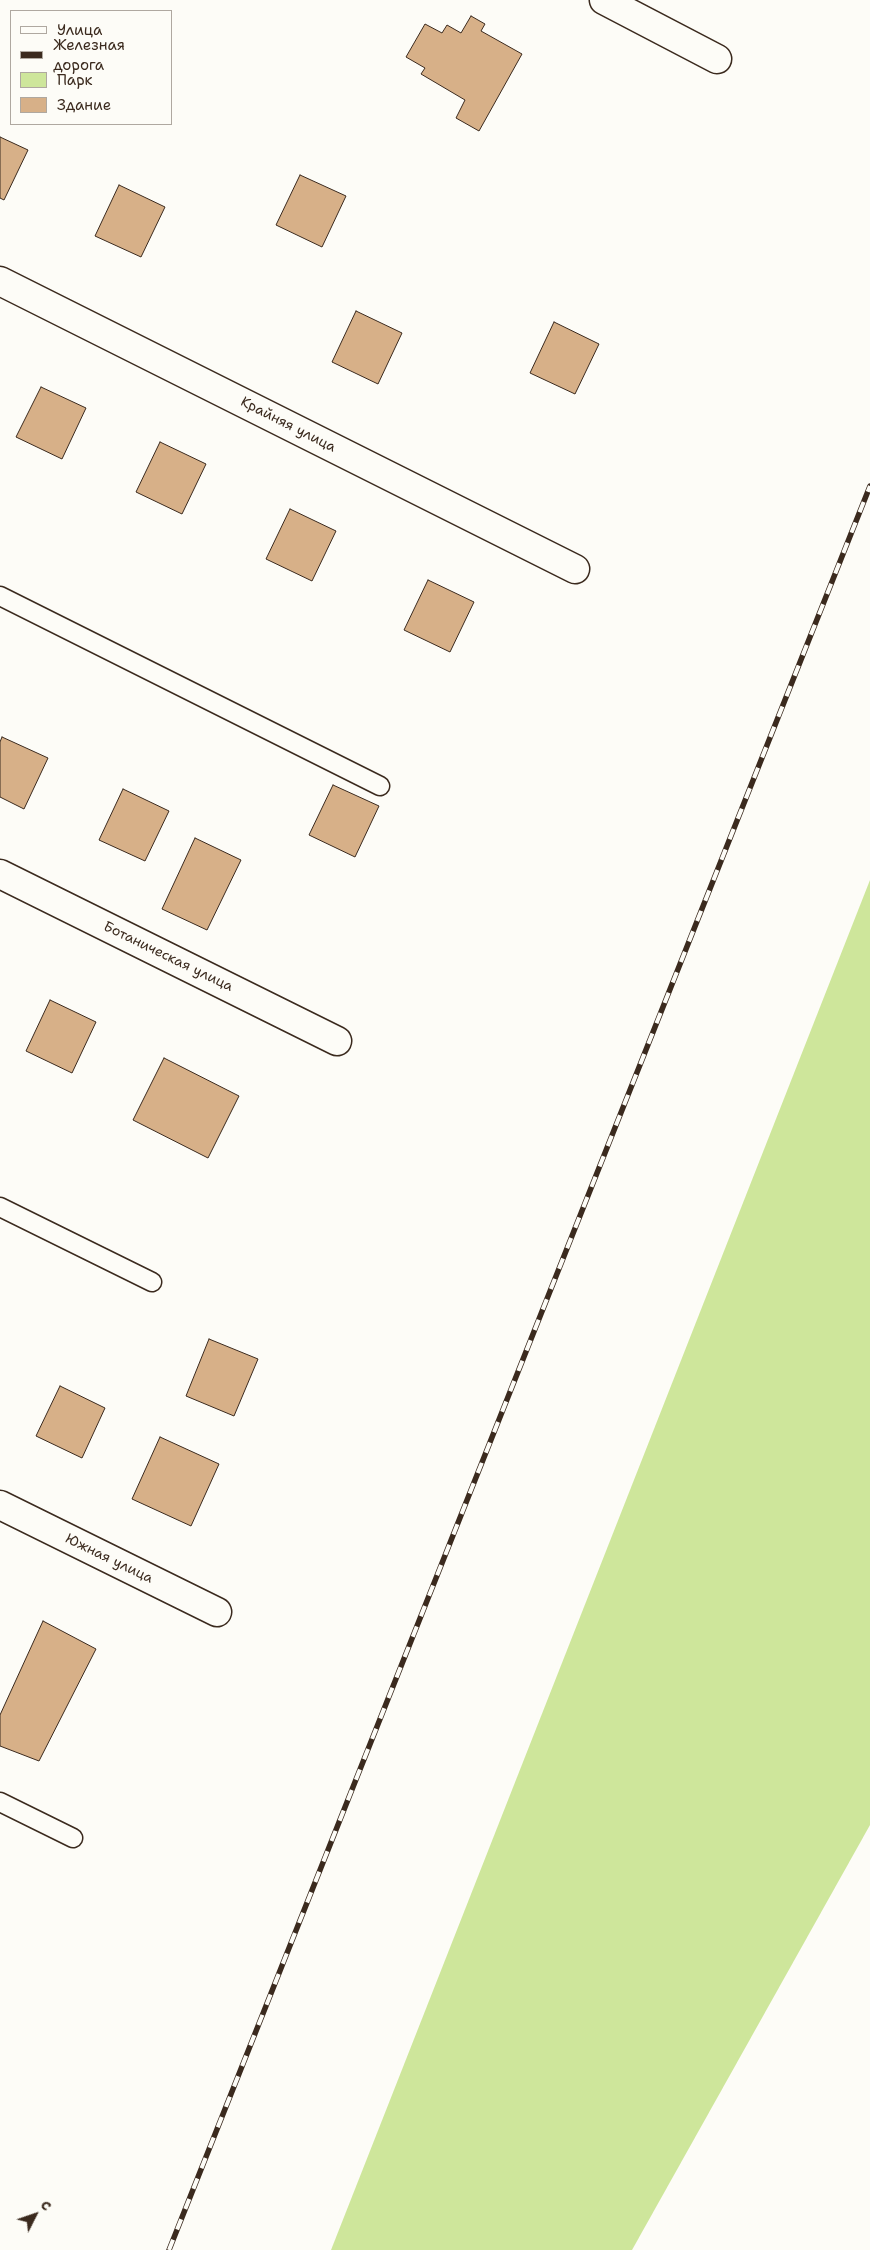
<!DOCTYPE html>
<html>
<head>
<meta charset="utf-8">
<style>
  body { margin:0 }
  #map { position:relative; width:870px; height:2250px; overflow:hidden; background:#fdfcf7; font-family:"Shantell Sans",sans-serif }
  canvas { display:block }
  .legend { position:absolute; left:10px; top:10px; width:162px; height:115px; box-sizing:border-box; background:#fdfcf7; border:1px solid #afa8a0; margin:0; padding:6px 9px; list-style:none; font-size:15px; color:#3b2a1e }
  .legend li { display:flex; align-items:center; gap:10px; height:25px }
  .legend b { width:25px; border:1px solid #afa8a0 }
  .north { position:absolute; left:10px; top:2190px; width:50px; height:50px; -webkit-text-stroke:4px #fdfcf7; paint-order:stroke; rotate:49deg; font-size:14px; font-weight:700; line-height:20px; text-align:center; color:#3b2a1e }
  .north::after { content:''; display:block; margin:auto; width:18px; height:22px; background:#3b2a1e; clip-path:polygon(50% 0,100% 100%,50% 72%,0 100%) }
</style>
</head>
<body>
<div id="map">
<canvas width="870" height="2250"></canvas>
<ul class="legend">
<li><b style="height:6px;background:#fdfcf7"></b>Улица</li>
<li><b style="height:6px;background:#3b2a1e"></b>Железная дорога</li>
<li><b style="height:14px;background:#cee69b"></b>Парк</li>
<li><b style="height:14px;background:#d7b088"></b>Здание</li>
</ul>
<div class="north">С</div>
</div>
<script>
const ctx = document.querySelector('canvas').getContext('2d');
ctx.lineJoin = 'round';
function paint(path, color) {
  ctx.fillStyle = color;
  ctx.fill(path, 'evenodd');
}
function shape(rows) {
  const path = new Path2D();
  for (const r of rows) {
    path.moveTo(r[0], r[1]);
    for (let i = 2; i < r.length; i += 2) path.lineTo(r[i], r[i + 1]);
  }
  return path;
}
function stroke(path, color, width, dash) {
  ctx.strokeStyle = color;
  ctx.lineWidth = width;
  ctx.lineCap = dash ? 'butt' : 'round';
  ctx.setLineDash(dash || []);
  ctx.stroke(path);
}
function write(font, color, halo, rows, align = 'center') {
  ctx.font = font + ' "Shantell Sans",sans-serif';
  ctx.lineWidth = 4.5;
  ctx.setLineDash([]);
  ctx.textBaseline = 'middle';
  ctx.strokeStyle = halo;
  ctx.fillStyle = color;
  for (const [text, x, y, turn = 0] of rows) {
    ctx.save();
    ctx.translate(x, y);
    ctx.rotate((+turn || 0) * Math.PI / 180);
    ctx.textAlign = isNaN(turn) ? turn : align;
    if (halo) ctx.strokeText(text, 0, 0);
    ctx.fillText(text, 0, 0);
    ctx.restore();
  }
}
const green = shape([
  [870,880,870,1825,632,2250,331,2250]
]);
const building = shape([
  [471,16,485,24,481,31,522,54,479,131,456,118,465,100,421,74,425,68,406,57,425,24,442,33,447,25,461,33,471,16],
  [0,137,28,150,4,200,0,198,0,137],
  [300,175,346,196,322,247,276,225,300,175],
  [119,185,165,207,141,257,95,236,119,185],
  [356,311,402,333,378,384,332,362,356,311],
  [554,322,599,344,575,394,530,373,554,322],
  [41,387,86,408,62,459,16,437,41,387],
  [160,442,206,464,182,514,136,492,160,442],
  [290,509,336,531,312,581,266,559,290,509],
  [428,580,474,602,450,652,404,630,428,580],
  [2,737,48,758,24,809,0,797,0,742,2,737],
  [333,785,379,806,355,857,309,835,333,785],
  [123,789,169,811,145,861,99,840,123,789],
  [195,838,241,860,207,930,162,909,195,838],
  [50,1000,96,1022,72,1073,26,1051,50,1000],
  [164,1058,239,1096,208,1158,133,1120,164,1058],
  [209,1339,258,1359,234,1416,186,1396,209,1339],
  [60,1386,105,1408,82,1458,36,1436,60,1386],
  [160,1437,219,1464,191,1526,132,1499,160,1437],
  [43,1621,96,1649,39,1761,0,1746,0,1715,43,1621]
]);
const lane = shape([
  [0,596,380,786],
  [0,1207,152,1282],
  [0,1802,73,1838]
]);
const street = shape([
  [604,0,717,59],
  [0,281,575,569],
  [0,874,337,1041],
  [0,1505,217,1612]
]);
const rail = shape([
  [169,2250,870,486]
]);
const streetNames = [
  ["Крайняя улица",288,425,27],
  ["Ботаническая улица",168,957,26],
  ["Южная улица",109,1559,26]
];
paint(green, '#cee69b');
paint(building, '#d7b088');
stroke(building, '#3b2a1e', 1);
stroke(lane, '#3b2a1e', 21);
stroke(street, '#3b2a1e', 31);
stroke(lane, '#fdfcf7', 18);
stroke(street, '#fdfcf7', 28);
stroke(rail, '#3b2a1e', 5.5);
stroke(rail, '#fdfcf7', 4, [11]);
write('14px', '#3b2a1e', '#fdfcf7', streetNames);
</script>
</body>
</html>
